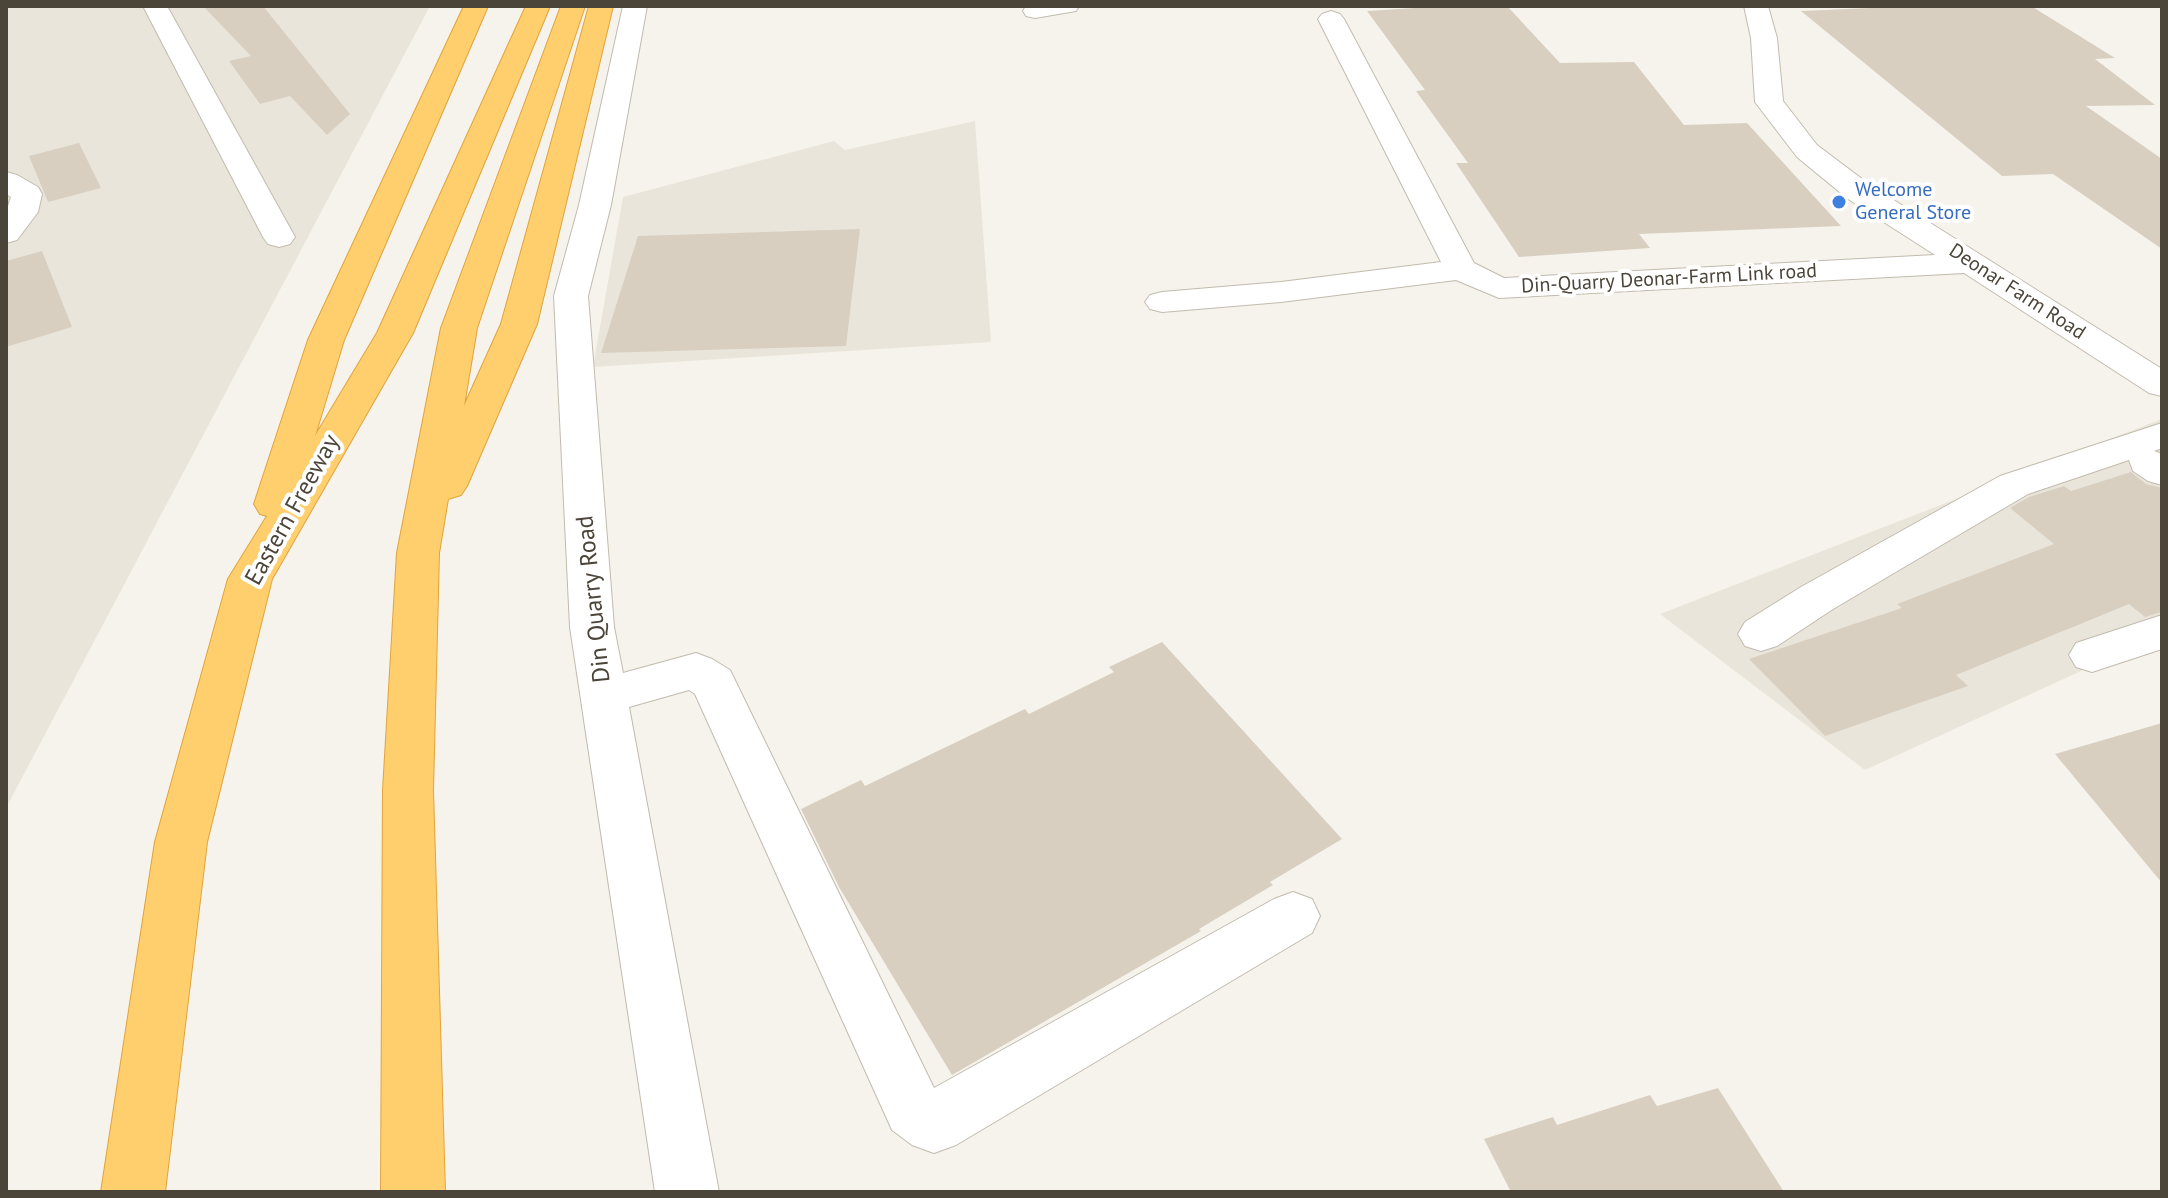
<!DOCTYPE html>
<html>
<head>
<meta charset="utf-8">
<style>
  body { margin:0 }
  #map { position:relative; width:2168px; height:1198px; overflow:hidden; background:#f6f3ec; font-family:"PT Sans",sans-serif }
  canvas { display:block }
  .frame { position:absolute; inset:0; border:8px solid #4b4439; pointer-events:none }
</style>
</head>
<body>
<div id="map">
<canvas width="2168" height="1198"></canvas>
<div class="frame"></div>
</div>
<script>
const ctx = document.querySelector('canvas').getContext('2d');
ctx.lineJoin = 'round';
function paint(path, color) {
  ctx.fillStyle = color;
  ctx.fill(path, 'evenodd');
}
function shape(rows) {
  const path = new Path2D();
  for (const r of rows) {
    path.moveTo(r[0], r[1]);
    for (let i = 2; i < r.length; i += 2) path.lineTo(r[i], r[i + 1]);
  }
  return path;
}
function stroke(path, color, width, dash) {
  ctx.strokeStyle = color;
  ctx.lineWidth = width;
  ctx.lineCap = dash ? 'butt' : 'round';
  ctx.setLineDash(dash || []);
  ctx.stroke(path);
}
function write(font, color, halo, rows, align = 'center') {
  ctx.font = font + ' "PT Sans",sans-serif';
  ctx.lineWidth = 8;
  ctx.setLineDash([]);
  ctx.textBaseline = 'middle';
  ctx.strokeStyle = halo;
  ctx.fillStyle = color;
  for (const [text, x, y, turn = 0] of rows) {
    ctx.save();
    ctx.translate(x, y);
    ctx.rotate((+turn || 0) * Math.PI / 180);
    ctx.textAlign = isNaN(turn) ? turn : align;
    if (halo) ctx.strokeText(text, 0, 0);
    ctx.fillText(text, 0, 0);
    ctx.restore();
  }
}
const residential = shape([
  [6,6,430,6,6,808],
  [975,121,991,342,593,367,623,197,834,141,845,150],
  [2162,419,2162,634,1865,770,1660,614]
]);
const building = shape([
  [203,6,263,6,350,114,327,135,290,96,260,104,229,61,251,56],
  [1448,6,1507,6,1560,63,1634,62,1684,125,1747,123,1841,226,1639,234,1650,248,1519,257,1456,163,1468,163,1416,91,1425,90,1367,11],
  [1916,6,2031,6,2115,58,2095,59,2155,105,2086,106,2162,159,2162,249,2053,174,2002,176,1801,11],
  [79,143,101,188,48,202,29,156],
  [860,229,846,346,601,353,638,236],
  [42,251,72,327,6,347,6,261],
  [2131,472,2146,484,2162,488,2162,612,2145,617,2129,604,1956,675,1968,686,1825,736,1749,659,1902,608,1897,604,2054,544,2010,508,2029,497,2064,486,2071,491],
  [1162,642,1342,839,1270,882,1273,885,1199,929,1201,931,952,1075,839,887,801,809,861,780,865,786,1025,709,1029,714,1114,672,1109,667],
  [2162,723,2162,883,2055,754],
  [1718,1088,1784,1192,1511,1192,1484,1139,1553,1117,1557,1125,1650,1095,1657,1106]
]);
const minor = shape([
  [143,6,167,6,295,237,290,244,279,247,268,244,263,237,143,6],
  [623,6,647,6,611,205,588,296,614,627,623,673,696,653,712,659,730,670,934,1088,1274,899,1293,892,1312,899,1320,916,1312,933,956,1145,934,1153,912,1145,892,1130,695,694,689,690,629,707,719,1192,655,1192,570,627,554,296,579,205,623,6],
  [1026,6,1079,6,1076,11,1035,18,1026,16,1023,11,1026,6],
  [1744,6,1768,6,1777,38,1783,101,1817,145,1870,185,2162,369,2162,396,2149,393,1964,273,1499,298,1456,280,1281,302,1162,312,1150,309,1145,302,1150,295,1162,292,1281,282,1441,262,1318,19,1322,14,1331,11,1340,14,1344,19,1474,263,1504,278,1935,255,1848,199,1797,157,1755,102,1751,38,1744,6],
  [6,172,17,175,38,187,42,194,38,212,17,240,6,243,6,212,11,197,6,194,6,172],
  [2162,423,2162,448,2154,451,2162,454,2162,485,2148,481,2133,471,2129,460,2028,494,1833,609,1777,646,1761,651,1745,646,1738,634,1745,622,1801,587,2000,476,2162,423],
  [2162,615,2162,649,2092,672,2076,667,2069,655,2076,643,2162,615]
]);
const highway = shape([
  [464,6,488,6,344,340,315,436,377,333,526,6,550,6,413,333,272,579,207,842,165,1192,101,1192,155,842,228,579,267,516,260,514,254,504,308,340,464,6],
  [561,6,585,6,477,328,464,406,501,324,589,6,613,6,537,324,467,486,461,495,448,499,439,553,433,790,445,1192,381,1192,383,790,397,553,441,328,561,6]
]);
const markers = [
  [1839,202,8,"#3f7fe0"]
];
const farShopnames = [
  ["Welcome",1855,190],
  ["General Store",1855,213]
];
const farStreetnames = [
  ["Din-Quarry Deonar-Farm Link road",1669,279,-3],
  ["Deonar Farm Road",2017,292,33]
];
const streetNames = [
  ["Eastern Freeway",293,510,-61],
  ["Din Quarry Road",594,599,-96]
];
paint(residential, '#eae5da');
paint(building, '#d8cfc1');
stroke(minor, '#c2bbae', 2);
stroke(highway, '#e0a43c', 2);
paint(minor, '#fff');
paint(highway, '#ffcf6e');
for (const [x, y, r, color] of markers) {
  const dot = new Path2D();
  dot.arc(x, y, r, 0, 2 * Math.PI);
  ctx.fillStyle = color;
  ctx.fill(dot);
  stroke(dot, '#fff', 3);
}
write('20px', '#366cbe', '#fff', farShopnames, 'left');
write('20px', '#4b4439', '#fff', farStreetnames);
write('24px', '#4b4439', '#fff', streetNames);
</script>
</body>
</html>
